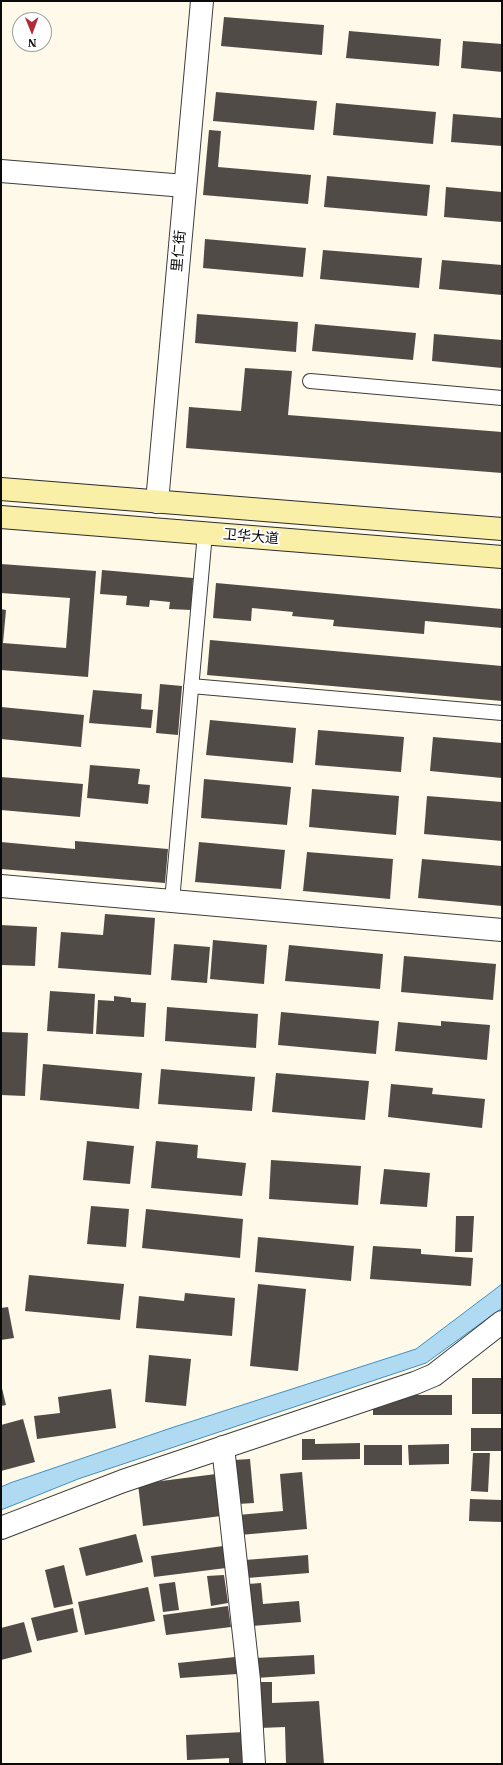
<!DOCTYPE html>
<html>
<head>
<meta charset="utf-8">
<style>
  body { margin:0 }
  #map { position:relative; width:503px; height:1765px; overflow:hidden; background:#fef9e8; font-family:"IBM Plex Serif",serif }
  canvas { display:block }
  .frame { position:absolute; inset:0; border:2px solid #0a0a0a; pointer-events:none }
  .north { position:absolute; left:12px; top:12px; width:40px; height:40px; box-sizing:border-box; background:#fff; border:1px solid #9d9d9d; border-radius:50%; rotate:179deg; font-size:11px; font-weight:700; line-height:16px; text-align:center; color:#0a0a0a }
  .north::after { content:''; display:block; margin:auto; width:14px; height:18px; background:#b02b35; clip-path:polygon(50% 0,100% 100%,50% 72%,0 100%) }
</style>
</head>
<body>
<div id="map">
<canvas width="503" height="1765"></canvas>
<div class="frame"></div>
<div class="north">N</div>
</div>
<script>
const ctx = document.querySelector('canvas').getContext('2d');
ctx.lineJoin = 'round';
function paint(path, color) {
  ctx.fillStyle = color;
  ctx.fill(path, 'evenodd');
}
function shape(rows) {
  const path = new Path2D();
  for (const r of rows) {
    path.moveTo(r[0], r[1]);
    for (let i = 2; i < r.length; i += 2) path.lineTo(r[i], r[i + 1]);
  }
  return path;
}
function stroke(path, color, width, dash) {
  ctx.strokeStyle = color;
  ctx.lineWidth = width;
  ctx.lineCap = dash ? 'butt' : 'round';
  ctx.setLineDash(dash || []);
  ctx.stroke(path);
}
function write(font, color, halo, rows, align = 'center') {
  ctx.font = font + ' "IBM Plex Serif","Noto Sans SC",serif';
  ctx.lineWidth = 4;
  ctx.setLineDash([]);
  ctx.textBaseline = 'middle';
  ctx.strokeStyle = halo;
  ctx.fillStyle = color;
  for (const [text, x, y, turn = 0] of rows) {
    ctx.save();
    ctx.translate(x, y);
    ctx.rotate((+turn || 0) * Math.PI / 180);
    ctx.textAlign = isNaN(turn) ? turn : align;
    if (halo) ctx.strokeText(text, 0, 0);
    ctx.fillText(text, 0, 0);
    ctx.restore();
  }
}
const water = shape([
  [502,1284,502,1308,426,1363,78,1479,1,1510,1,1487,10,1483,171,1428,416,1349,502,1284]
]);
const building = shape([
  [224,17,324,25,322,55,221,46],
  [349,31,441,39,439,66,346,58],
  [463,41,502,44,502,72,461,68],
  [216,92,317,101,314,130,213,121],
  [336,103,436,112,433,144,333,135],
  [453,114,502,118,502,146,451,142],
  [209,130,221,131,218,167,311,175,308,204,203,195],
  [327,176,430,185,427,216,324,207],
  [446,187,502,192,502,222,444,217],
  [205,239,306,248,303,277,203,268],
  [323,250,422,258,419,288,320,279],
  [442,260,502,265,502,295,439,289],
  [197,314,298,322,296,352,195,343],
  [315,324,416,333,413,360,312,351],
  [434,334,502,340,502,368,432,361],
  [245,368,292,371,288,415,502,432,502,473,186,448,189,407,241,411],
  [1,564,96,571,88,677,1,670,1,609,6,610,3,643,66,648,70,598,1,593],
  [102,570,193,578,191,610,169,609,170,602,150,600,149,607,126,605,127,596,100,594],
  [216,583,502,609,502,628,425,621,424,634,333,626,334,620,292,616,293,612,252,608,251,621,213,618],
  [210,640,502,666,502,701,207,675],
  [160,684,182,686,178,735,156,733],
  [93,690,142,694,141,709,153,710,151,728,89,723],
  [1,707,84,715,81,747,1,739],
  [210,720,296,728,293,763,206,755],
  [318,730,404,737,401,772,315,765],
  [433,737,502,743,502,778,430,771],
  [90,765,140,769,138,784,150,785,148,804,87,798],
  [1,777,83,784,80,817,1,810],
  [204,779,291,787,287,825,201,818],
  [312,789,399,796,396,835,309,827],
  [427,796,502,802,502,841,424,834],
  [75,841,168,849,165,883,1,869,1,842,75,849],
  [199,842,285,850,281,889,195,882],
  [307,852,393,859,390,899,303,891],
  [422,859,502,866,502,906,418,898],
  [105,914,155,918,151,975,58,968,61,932,103,935],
  [1,925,37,927,35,966,1,965],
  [213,940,267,945,264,984,210,979],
  [174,944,210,947,207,983,171,980],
  [289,945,383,954,380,989,285,981],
  [404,956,496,964,493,1000,401,992],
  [50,991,95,994,93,1034,47,1031],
  [114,996,131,998,131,1002,146,1003,144,1037,96,1034,98,1000,114,1001],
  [167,1007,258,1014,256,1048,165,1041],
  [281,1012,379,1021,376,1054,278,1045],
  [441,1021,490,1025,487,1060,395,1051,398,1022,441,1026],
  [1,1032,28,1033,25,1096,1,1095],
  [43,1064,142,1073,139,1109,40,1100],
  [161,1069,255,1077,252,1111,158,1104],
  [276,1073,369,1081,365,1120,272,1112],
  [391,1084,433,1088,432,1094,485,1099,482,1128,388,1117],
  [87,1141,134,1146,130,1184,83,1180],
  [156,1141,198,1145,197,1158,246,1163,242,1196,151,1188],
  [271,1160,361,1166,358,1205,269,1199],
  [384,1169,430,1173,427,1207,380,1204],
  [91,1206,129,1209,126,1247,87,1244],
  [146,1209,243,1219,240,1258,142,1248],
  [456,1216,474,1216,472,1252,455,1252],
  [258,1237,354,1246,351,1281,255,1272],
  [373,1246,421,1249,421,1254,473,1258,471,1286,370,1279],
  [29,1275,124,1284,120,1320,25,1311],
  [258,1284,306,1289,298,1371,250,1366],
  [185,1293,235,1298,232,1336,136,1328,139,1296,184,1301],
  [8,1307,14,1338,1,1340,1,1308],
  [149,1355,191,1359,186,1406,145,1402],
  [472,1378,502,1378,502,1414,472,1414],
  [1,1384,6,1405,1,1406],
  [111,1389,116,1428,37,1439,34,1416,60,1413,58,1397],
  [402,1395,452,1395,452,1415,373,1415,373,1402],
  [23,1419,35,1462,1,1471,1,1425],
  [471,1428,502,1428,502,1451,471,1451],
  [302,1439,315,1439,315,1444,360,1443,360,1459,302,1460],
  [449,1444,449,1464,409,1465,408,1445],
  [364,1445,402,1445,402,1465,364,1465],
  [473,1453,490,1453,488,1492,471,1491],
  [250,1459,254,1503,238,1504,234,1460],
  [302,1472,307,1529,240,1535,238,1515,283,1511,280,1474],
  [216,1474,221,1516,143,1526,138,1484],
  [470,1499,502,1500,502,1522,469,1521],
  [136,1534,143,1562,86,1576,79,1548],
  [223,1546,226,1568,154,1577,151,1556],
  [308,1555,309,1573,247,1578,245,1560],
  [64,1565,73,1604,54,1608,45,1570],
  [224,1575,228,1603,211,1606,207,1576],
  [175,1582,179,1610,163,1612,159,1584],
  [261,1583,263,1604,299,1601,301,1622,252,1626,248,1584],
  [148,1587,155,1621,85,1635,78,1602],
  [228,1606,231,1627,166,1635,163,1615],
  [73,1608,78,1632,37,1641,31,1618],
  [24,1622,32,1652,1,1660,1,1628],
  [314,1655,315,1674,256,1678,255,1658],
  [235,1657,237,1674,180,1678,178,1663],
  [258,1682,272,1682,272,1703,319,1701,324,1764,286,1764,285,1727,260,1728],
  [244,1732,245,1764,229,1764,229,1758,187,1760,186,1735]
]);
const service = shape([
  [310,381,502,398],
  [191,686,502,713],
  [172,901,205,533]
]);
const minor = shape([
  [1,171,185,186],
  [1,886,502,930],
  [223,1447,249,1680,254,1764],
  [1,1528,123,1481,415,1383,434,1375,502,1322]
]);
const tertiary = shape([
  [157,502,202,1]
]);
const secondary = shape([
  [1,489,502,529],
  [1,517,502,557]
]);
const streetNames = [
  ["里仁街",179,251,-85],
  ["卫华大道",251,537,5]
];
paint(water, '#b0daf2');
stroke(water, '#3b91c4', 1);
paint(building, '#514b47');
stroke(service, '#3d3d3d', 16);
stroke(minor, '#3d3d3d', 24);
stroke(tertiary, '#3d3d3d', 24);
stroke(secondary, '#2c2c2c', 24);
stroke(service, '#fff', 14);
stroke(minor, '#fff', 22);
stroke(tertiary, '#fff', 22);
stroke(secondary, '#faefa6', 22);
write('14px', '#0a0a0a', '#fff', streetNames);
</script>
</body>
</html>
